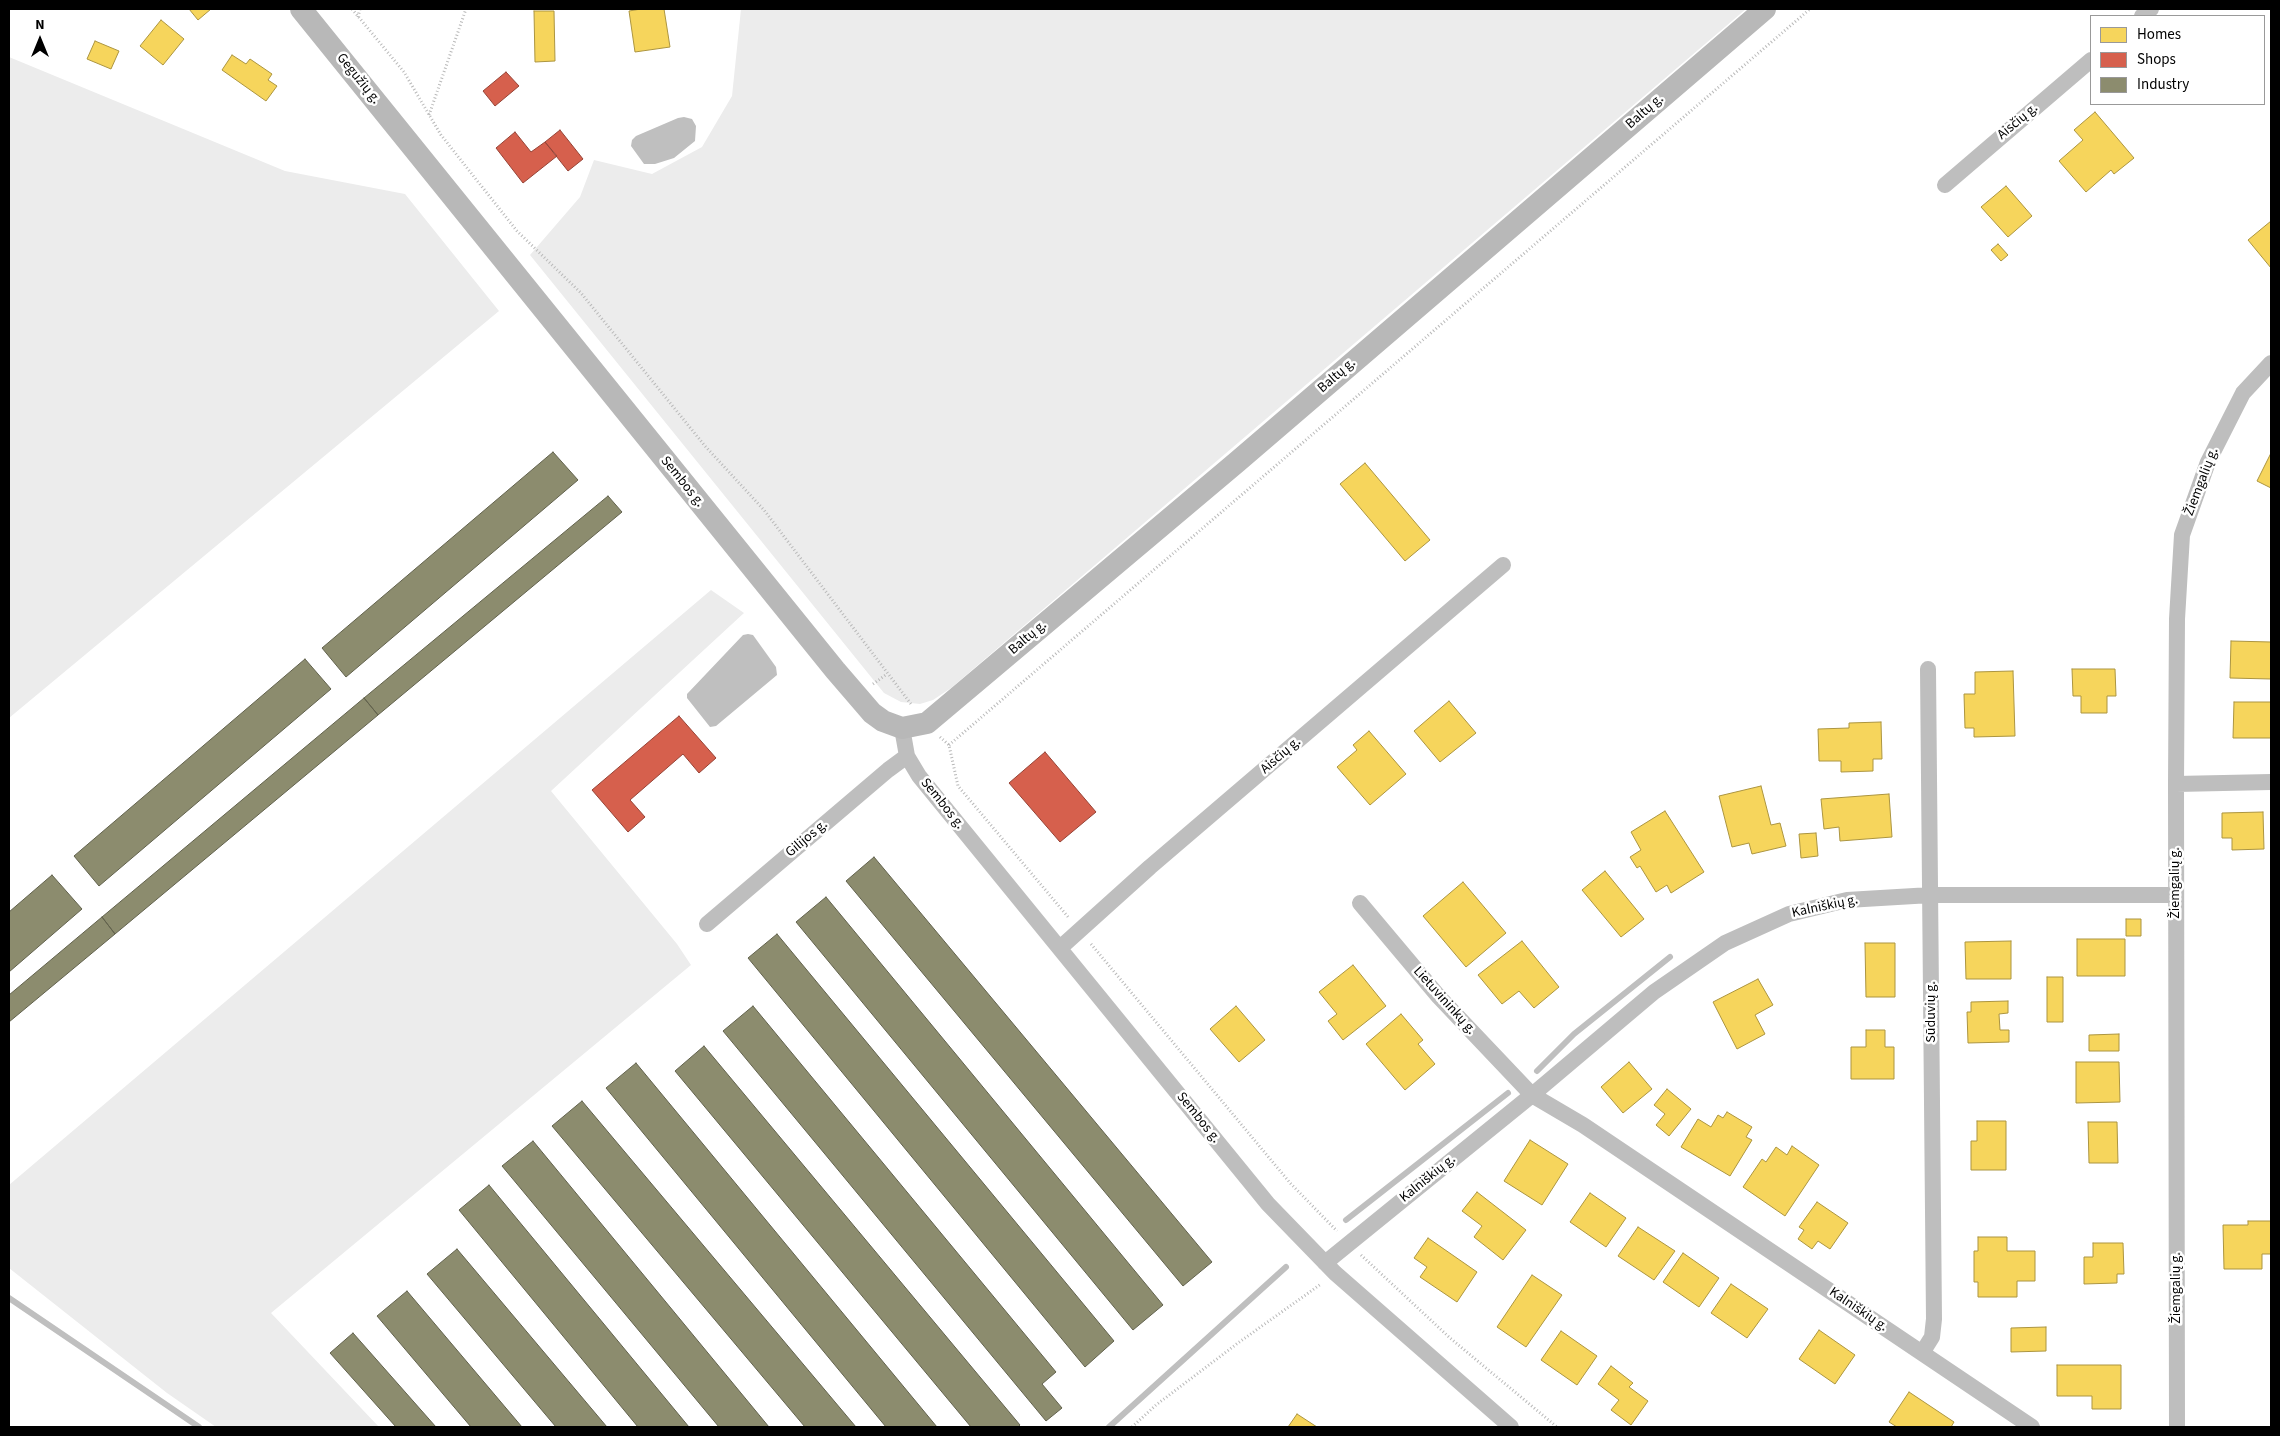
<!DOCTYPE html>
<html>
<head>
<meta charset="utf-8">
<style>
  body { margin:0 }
  #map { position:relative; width:2280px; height:1436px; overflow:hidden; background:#fff; font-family:"Source Sans 3",sans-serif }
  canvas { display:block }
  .frame { position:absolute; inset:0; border:10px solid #000; pointer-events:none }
  .legend { position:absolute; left:2090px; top:15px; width:175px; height:90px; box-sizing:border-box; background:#fff; border:1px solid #999; margin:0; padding:6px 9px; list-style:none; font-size:15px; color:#000 }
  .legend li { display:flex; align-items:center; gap:10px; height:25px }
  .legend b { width:25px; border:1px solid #999 }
  .north { position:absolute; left:15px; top:15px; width:50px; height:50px; -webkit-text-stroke:4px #fff; paint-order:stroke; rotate:0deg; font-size:14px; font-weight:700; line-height:20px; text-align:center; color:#000 }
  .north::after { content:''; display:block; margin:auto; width:18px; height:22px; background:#000; clip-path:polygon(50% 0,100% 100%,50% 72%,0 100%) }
</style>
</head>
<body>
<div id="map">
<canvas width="2280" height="1436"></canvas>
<div class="frame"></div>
<ul class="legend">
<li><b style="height:14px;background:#f6d55c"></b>Homes</li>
<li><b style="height:14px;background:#d6604d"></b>Shops</li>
<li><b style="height:14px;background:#8c8c6e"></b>Industry</li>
</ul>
<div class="north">N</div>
</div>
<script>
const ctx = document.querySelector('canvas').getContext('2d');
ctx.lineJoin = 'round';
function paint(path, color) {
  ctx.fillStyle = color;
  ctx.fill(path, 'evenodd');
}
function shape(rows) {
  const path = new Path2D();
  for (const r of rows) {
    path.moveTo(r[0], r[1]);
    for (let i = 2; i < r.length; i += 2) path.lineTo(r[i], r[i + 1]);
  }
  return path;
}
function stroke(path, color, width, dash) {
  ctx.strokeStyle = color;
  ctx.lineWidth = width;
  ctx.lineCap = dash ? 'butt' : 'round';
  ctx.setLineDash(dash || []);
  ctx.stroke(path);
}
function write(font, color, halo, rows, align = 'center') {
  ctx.font = font + ' "Source Sans 3",sans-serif';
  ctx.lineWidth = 5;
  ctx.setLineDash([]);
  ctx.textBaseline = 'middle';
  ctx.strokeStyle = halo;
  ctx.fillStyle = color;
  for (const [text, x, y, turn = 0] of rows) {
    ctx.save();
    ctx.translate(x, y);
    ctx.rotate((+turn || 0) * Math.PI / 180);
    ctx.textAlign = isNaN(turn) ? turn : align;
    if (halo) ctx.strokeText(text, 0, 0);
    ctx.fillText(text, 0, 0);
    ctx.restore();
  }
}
const green = shape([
  [741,9,1746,9,951,688,933,700,920,704,901,702,884,693,530,255,580,197,594,160,652,174,702,147,732,96],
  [9,57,285,171,405,194,499,311,9,718],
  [711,590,744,613,551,791,677,944,691,965,271,1313,379,1427,216,1427,167,1393,9,1268,9,1185]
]);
const water = shape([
  [684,117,692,119,696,126,695,141,674,158,655,164,644,164,631,146,632,140,636,136,678,118],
  [748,634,753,635,776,667,777,675,716,726,710,727,687,698,687,694,743,635]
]);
const homes = shape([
  [189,9,211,9,198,20,189,9],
  [641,9,664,9,670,47,635,52,629,11,641,9],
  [534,11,554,11,555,61,535,62,534,11],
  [161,20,184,39,163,65,140,46,161,20],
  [95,41,119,51,111,69,87,59,95,41],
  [232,55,246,64,250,59,272,74,268,80,277,86,266,101,222,70,232,55],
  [2095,112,2134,158,2114,174,2111,170,2086,192,2059,161,2083,140,2074,130,2095,112],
  [2006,186,2032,216,2008,237,1981,207,2006,186],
  [2271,221,2271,268,2248,240,2271,221],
  [1998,244,2008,255,2001,261,1991,250,1998,244],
  [2271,453,2271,488,2257,481,2271,453],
  [1365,463,1430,540,1405,561,1340,484,1365,463],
  [2231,641,2271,642,2271,679,2230,678,2231,641],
  [2072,669,2115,669,2116,696,2107,696,2107,713,2081,713,2081,696,2073,696,2072,669],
  [2013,671,2015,736,1974,737,1974,728,1965,728,1964,694,1975,694,1975,672,2013,671],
  [1449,701,1476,733,1440,762,1414,731,1449,701],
  [2234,702,2271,702,2271,738,2233,738,2234,702],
  [1881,722,1882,759,1873,759,1873,771,1841,772,1841,761,1819,761,1818,729,1849,728,1849,723,1881,722],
  [1369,731,1406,774,1370,805,1337,767,1357,750,1353,745,1369,731],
  [1761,786,1771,825,1780,823,1786,846,1752,854,1749,843,1732,847,1719,796,1761,786],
  [1889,794,1892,837,1840,841,1839,827,1824,829,1821,799,1889,794],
  [1665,811,1704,872,1671,893,1667,885,1656,892,1640,866,1637,868,1630,857,1641,850,1631,832,1665,811],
  [2263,812,2264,849,2232,850,2232,838,2222,838,2222,813,2263,812],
  [1816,833,1818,856,1801,858,1799,834,1816,833],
  [1605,871,1644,919,1621,937,1582,890,1605,871],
  [1463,882,1506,933,1466,967,1423,916,1463,882],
  [2126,919,2141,919,2141,936,2126,936,2126,919],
  [2077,939,2125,939,2125,976,2077,976,2077,939],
  [1522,941,1559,987,1534,1008,1519,991,1502,1004,1478,975,1522,941],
  [2011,941,2011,979,1966,979,1965,942,2011,941],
  [1865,943,1895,943,1895,997,1866,997,1865,943],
  [1353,965,1386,1006,1343,1040,1328,1021,1337,1014,1319,992,1353,965],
  [2047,977,2063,977,2063,1022,2047,1022,2047,977],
  [1758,979,1773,1005,1755,1015,1765,1034,1737,1049,1713,1002,1758,979],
  [2008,1001,2008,1013,1999,1014,2000,1030,2009,1030,2009,1042,1968,1043,1967,1012,1971,1012,1971,1002,2008,1001],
  [1236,1006,1265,1040,1239,1062,1210,1029,1236,1006],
  [1401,1014,1423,1040,1418,1044,1435,1064,1405,1090,1366,1044,1401,1014],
  [1866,1030,1885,1030,1885,1047,1894,1047,1894,1079,1851,1079,1851,1047,1866,1047,1866,1030],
  [2119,1034,2119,1051,2089,1051,2089,1035,2119,1034],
  [1629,1062,1652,1089,1623,1113,1601,1087,1629,1062],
  [2076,1062,2119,1062,2120,1102,2076,1103,2076,1062],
  [1667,1089,1691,1109,1669,1136,1656,1125,1665,1114,1654,1105,1667,1089],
  [1727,1112,1752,1127,1746,1137,1752,1140,1730,1176,1681,1147,1698,1119,1711,1127,1718,1115,1723,1118,1727,1112],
  [1977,1121,2006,1121,2006,1170,1971,1170,1971,1141,1977,1141,1977,1121],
  [2088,1122,2117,1122,2118,1163,2089,1163,2088,1122],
  [1530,1140,1568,1164,1542,1205,1504,1181,1530,1140],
  [1792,1146,1819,1165,1785,1216,1743,1187,1762,1159,1766,1162,1776,1147,1787,1155,1792,1146],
  [1477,1192,1526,1230,1503,1260,1474,1237,1482,1226,1462,1211,1477,1192],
  [1590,1193,1626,1218,1606,1247,1570,1222,1590,1193],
  [1817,1202,1848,1223,1830,1249,1818,1241,1812,1249,1798,1239,1804,1230,1799,1227,1817,1202],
  [2248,1221,2271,1221,2271,1254,2262,1254,2262,1269,2224,1269,2223,1225,2248,1225,2248,1221],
  [1638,1227,1675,1251,1654,1280,1618,1256,1638,1227],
  [1978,1237,2007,1237,2007,1251,2035,1251,2035,1281,2017,1281,2017,1297,1978,1297,1978,1282,1974,1282,1974,1251,1978,1251,1978,1237],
  [1428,1238,1477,1272,1457,1302,1420,1277,1427,1267,1414,1258,1428,1238],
  [2093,1243,2123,1243,2124,1274,2117,1274,2117,1283,2084,1284,2084,1257,2093,1257,2093,1243],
  [1683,1253,1719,1278,1699,1307,1663,1282,1683,1253],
  [1532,1275,1562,1295,1526,1347,1497,1327,1532,1275],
  [1731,1284,1768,1309,1747,1338,1711,1313,1731,1284],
  [2046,1327,2046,1351,2011,1352,2011,1328,2046,1327],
  [1819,1330,1855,1355,1835,1384,1799,1359,1819,1330],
  [1561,1331,1597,1356,1577,1385,1541,1360,1561,1331],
  [2057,1365,2121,1365,2121,1409,2092,1409,2092,1396,2057,1396,2057,1365],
  [1611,1366,1633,1383,1629,1387,1648,1401,1631,1425,1611,1410,1619,1400,1598,1384,1611,1366],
  [1909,1392,1954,1422,1951,1427,1897,1427,1889,1422,1909,1392],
  [1297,1414,1317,1427,1288,1427,1297,1414]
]);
const shops = shape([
  [506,72,519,86,495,106,483,91,506,72],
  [560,130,583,159,568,171,545,142,560,130],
  [515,132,531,152,545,142,557,156,523,183,496,148,515,132],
  [679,716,716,758,699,773,683,754,630,800,645,817,628,832,592,790,679,716],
  [1045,752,1096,812,1060,842,1009,783,1045,752]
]);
const industry = shape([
  [553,452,578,480,346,677,322,648,553,452],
  [608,496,622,512,378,715,364,698,608,496],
  [305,659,331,689,99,886,74,856,305,659],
  [364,698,378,715,115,934,102,917,364,698],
  [874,857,1212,1262,1183,1286,846,881,874,857],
  [52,875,82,909,9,972,9,912,52,875],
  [826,897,1163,1305,1133,1330,796,922,826,897],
  [102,917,115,934,9,1022,9,995,102,917],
  [777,934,1114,1341,1085,1367,748,958,777,934],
  [753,1006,1056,1372,1042,1384,1062,1408,1046,1421,723,1031,753,1006],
  [704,1046,1020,1425,1018,1427,971,1427,675,1071,704,1046],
  [636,1063,937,1427,886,1427,606,1088,636,1063],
  [582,1101,856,1427,805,1427,552,1126,582,1101],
  [533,1141,769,1427,719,1427,502,1166,533,1141],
  [489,1185,689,1427,638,1427,459,1210,489,1185],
  [457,1249,607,1427,556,1427,427,1274,457,1249],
  [407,1291,522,1427,471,1427,377,1316,407,1291],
  [353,1333,436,1427,396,1427,330,1353,353,1333]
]);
const stream = shape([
  [1537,1071,1574,1034,1670,957],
  [1346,1220,1508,1093],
  [9,1298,199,1427],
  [1109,1427,1286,1267]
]);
const path = shape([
  [352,9,404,72,441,135,517,231,581,293,705,446,764,510,911,704],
  [358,17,360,9],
  [429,115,466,9],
  [873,684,887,674],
  [940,737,949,745,958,786,1069,918],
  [949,745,1810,9],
  [1091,944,1291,1184,1337,1231],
  [1361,1255,1450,1338,1557,1427],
  [1132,1427,1156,1405,1238,1343,1321,1284]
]);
const minor = shape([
  [2142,16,2151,9],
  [1945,185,2091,60],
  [902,728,907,756,919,776,1268,1204,1335,1273,1511,1427],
  [2176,784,2271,782],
  [1360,903,1439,997,1532,1095,1654,992,1725,943,1789,914,1847,900,1931,895,2176,895],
  [707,924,888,770,907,756],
  [1060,948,1150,867,1503,565],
  [1325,1263,1532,1095,1583,1125,2032,1427],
  [1922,1353,1932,1337,1934,1319,1928,669],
  [2177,1427,2176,784,2177,619,2182,535,2208,462,2243,393,2271,363]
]);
const secondary = shape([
  [301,9,835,670,872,713,883,721,902,728,927,723,1237,462,1765,9]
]);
const streetNames = [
  ["Gegužių g.",358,79,51],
  ["Baltų g.",1645,112,-41],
  ["Aisčių g.",2018,122,-40],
  ["Baltų g.",1337,376,-41],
  ["Sembos g.",682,482,51],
  ["Žiemgalių g.",2202,482,-69],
  ["Baltų g.",1028,638,-40],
  ["Aisčių g.",1281,756,-41],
  ["Sembos g.",942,804,51],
  ["Gilijos g.",807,839,-40],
  ["Žiemgalių g.",2176,883,-90],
  ["Kalniškių g.",1825,907,-12],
  ["Lietuvininkų g.",1444,1001,48],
  ["Sūduvių g.",1932,1012,-90],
  ["Sembos g.",1198,1118,51],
  ["Kalniškių g.",1428,1179,-39],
  ["Žiemgalių g.",2177,1288,-90],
  ["Kalniškių g.",1858,1310,34]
];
paint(green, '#ececec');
paint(water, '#bfbfbf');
paint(homes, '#f6d55c');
stroke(homes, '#ac9540', 1);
paint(shops, '#d6604d');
stroke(shops, '#964336', 1);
paint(industry, '#8c8c6e');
stroke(industry, '#62624d', 1);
stroke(stream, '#bfbfbf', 6);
stroke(path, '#b9b9b9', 3, [1, 2.5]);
stroke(minor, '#bebebe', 16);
stroke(secondary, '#b8b8b8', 22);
write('14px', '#000', '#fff', streetNames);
</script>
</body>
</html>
